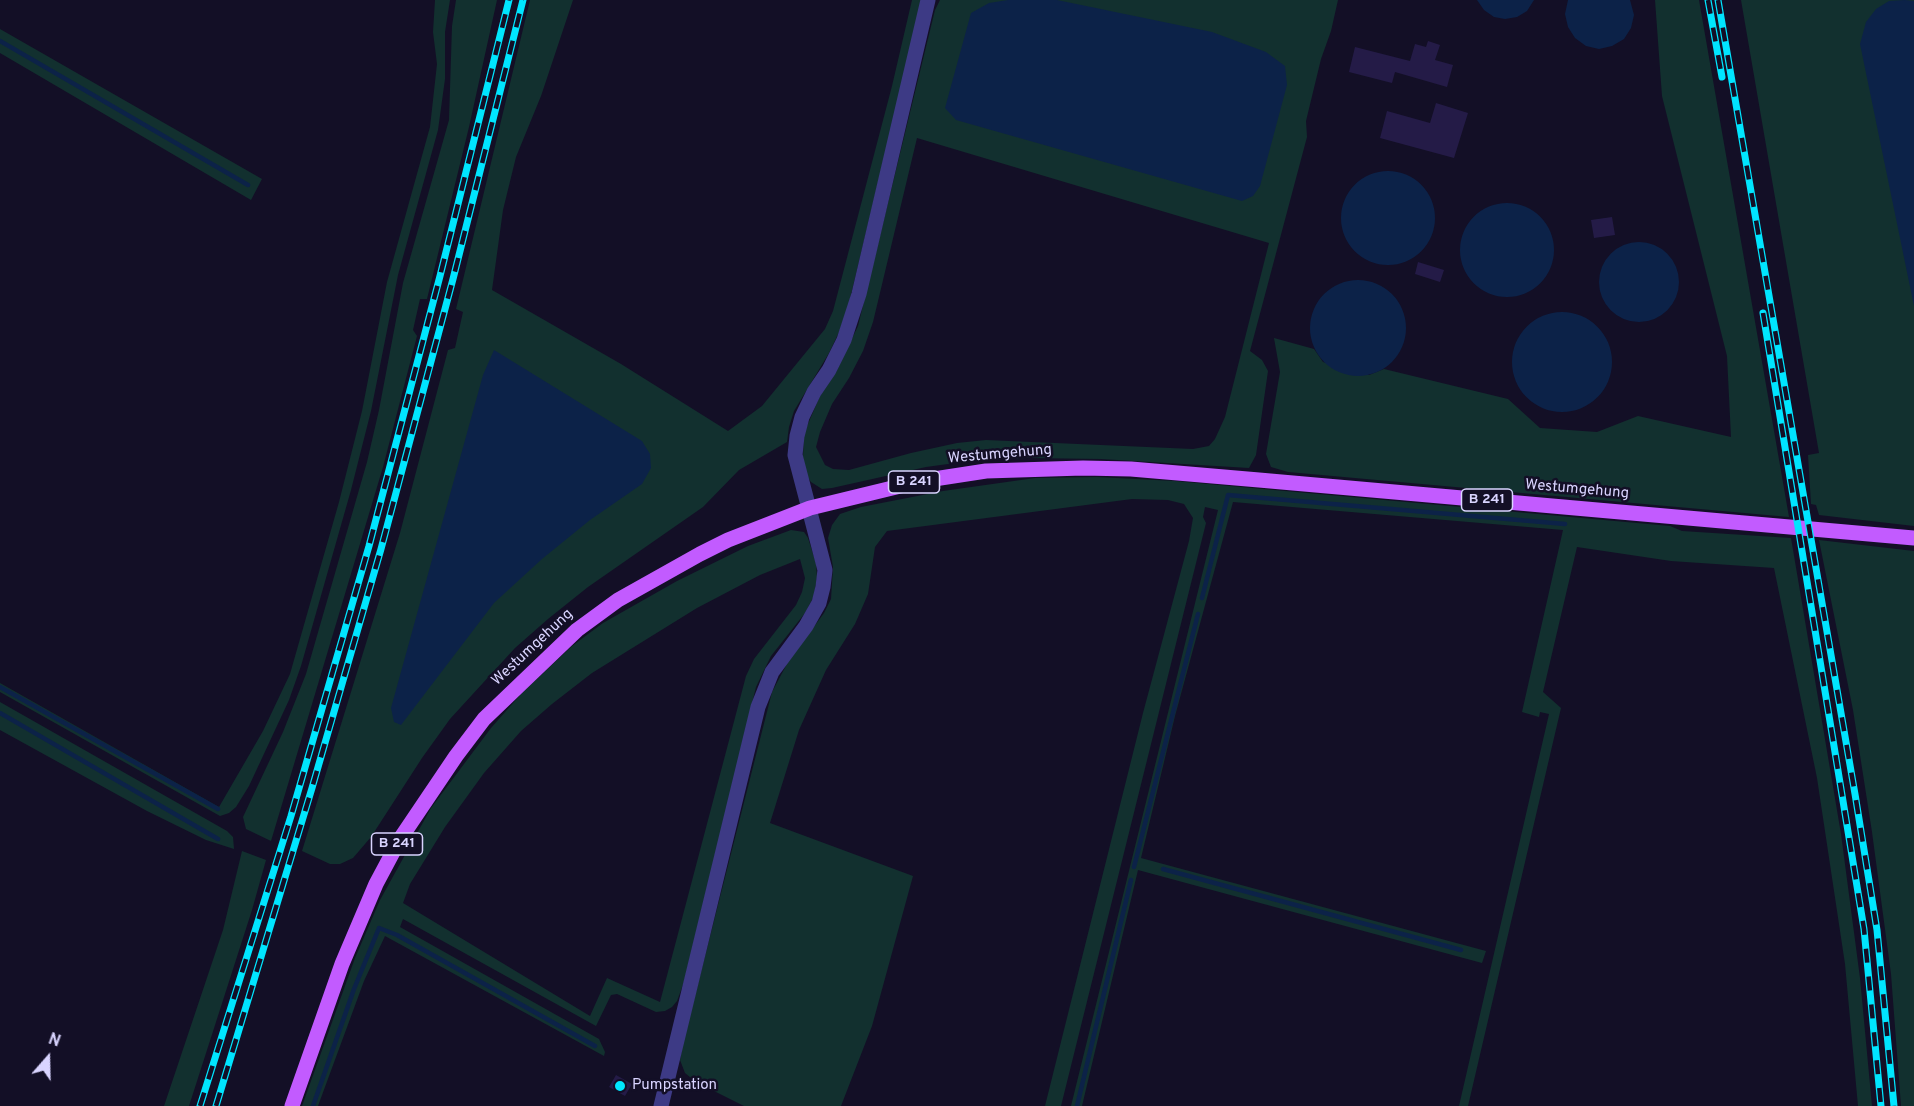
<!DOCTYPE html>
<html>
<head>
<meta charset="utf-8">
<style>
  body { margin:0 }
  #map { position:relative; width:1914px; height:1106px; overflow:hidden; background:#130f26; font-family:Overpass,sans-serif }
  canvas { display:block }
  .north { position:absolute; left:18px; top:1028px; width:60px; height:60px; -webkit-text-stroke:4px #130f26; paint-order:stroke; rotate:20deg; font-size:16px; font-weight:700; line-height:24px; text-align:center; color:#d9d4ff }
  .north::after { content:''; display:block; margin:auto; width:21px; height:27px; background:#d9d4ff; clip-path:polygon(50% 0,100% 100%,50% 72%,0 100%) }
</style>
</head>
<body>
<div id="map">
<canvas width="1914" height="1106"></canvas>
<div class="north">N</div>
</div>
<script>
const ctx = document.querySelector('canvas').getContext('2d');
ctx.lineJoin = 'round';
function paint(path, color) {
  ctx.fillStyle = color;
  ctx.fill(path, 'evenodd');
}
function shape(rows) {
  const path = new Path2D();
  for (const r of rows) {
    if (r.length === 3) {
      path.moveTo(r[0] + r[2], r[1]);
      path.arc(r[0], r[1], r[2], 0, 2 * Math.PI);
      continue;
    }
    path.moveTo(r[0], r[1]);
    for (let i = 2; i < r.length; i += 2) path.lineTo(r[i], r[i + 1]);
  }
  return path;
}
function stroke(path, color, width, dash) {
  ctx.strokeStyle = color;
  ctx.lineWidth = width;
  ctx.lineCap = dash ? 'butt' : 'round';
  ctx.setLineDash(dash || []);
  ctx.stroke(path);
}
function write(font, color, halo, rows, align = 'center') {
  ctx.font = font + ' Overpass,sans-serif';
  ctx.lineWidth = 5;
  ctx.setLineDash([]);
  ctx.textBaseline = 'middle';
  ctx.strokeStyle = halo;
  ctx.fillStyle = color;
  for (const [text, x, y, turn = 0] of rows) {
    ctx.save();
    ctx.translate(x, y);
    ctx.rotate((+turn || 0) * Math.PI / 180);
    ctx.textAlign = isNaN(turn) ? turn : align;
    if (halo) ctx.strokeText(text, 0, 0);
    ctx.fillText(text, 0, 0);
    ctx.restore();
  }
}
const green = shape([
  [435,0,450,0,445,32,445,79,438,130,398,275,371,411,351,490,301,666,289,700,249,786,236,807,229,813,220,816,0,692,0,683,219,807,263,731,290,674,339,502,362,411,387,282,430,127,437,64,433,32],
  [456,0,497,0,469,127,427,299,420,299,413,330,417,336,383,467,271,841,246,829,243,817,283,732,306,674,367,462,379,410,403,283,449,120,452,26],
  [530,0,573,0,541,96,516,157,503,210,492,290,621,364,728,431,762,406,825,329,833,311,892,86,912,0,922,0,849,303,840,330,829,353,794,411,789,427,787,442,739,470,703,507,588,587,548,619,515,648,450,719,422,758,371,837,353,858,340,864,330,864,302,851,400,533,448,350,455,348,463,312,456,309],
  [940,0,1338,0,1331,31,1321,59,1306,121,1307,137,1250,351,1262,360,1268,371,1256,455,1249,468,1101,459,1028,458,970,461,926,467,832,488,822,489,811,482,806,475,803,457,804,433,820,396,836,372,858,326,935,10],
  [917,138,1269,243,1225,417,1215,439,1209,446,1193,449,986,440,957,443,911,453,849,470,833,469,825,465,816,447,820,432,832,404,849,378,863,351,873,322],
  [1655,0,1699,0,1789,517,1288,472,1271,467,1266,454,1280,372,1274,338,1314,349,1323,362,1369,375,1384,369,1508,399,1540,428,1597,432,1638,416,1731,437,1727,356,1662,96],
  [1741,0,1914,0,1914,526,1819,515,1816,505,1811,504,1808,455,1819,453],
  [0,29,262,179,251,200,0,53],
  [1097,477,1175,481,1670,526,1682,531,1791,538,1841,834,1860,978,1872,1106,1858,1106,1845,964,1817,778,1774,568,1671,561,1577,547,1543,692,1561,708,1468,1106,1459,1106,1549,714,1540,712,1539,717,1522,712,1563,530,1233,502,1175,716,1141,858,1486,951,1482,963,1138,870,1082,1106,1071,1106,1218,510,1205,507,1203,517,1206,523,1061,1106,1045,1106,1143,713,1189,541,1193,518,1184,504,1168,500,1132,499,887,531,875,547,868,594,855,624,826,670,799,730,770,823,913,876,872,1026,841,1106,744,1106,696,1082,685,1073,680,1060,683,1043,772,692,788,662,824,613,831,599,833,567,828,538,832,525,840,514,861,507,943,491,1035,478],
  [791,530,804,532,808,538,816,563,817,577,814,596,805,613,771,656,756,687,684,982,677,1001,672,1007,665,1011,656,1012,617,994,611,995,596,1026,403,919,400,927,599,1039,605,1052,604,1056,385,936,364,981,318,1106,302,1106,355,958,380,900,431,808,491,728,521,694,572,646,603,623,677,581,748,546],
  [800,559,805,578,802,592,796,605,754,659,746,676,660,1002,607,978,590,1016,403,903,410,884,445,827,484,773,521,731,552,704,592,673,697,608,760,575],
  [1819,540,1914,551,1914,1106,1901,1106,1891,974,1872,832,1853,710],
  [0,702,227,831,233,837,234,849,206,840,147,811,0,730],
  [242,851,266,860,252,910,189,1106,164,1106,223,930]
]);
const water = shape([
  [1008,0,1057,0,1212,32,1266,52,1285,66,1287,85,1260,186,1253,196,1242,201,956,120,945,108,971,13,989,3],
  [1477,0,1534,0,1527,11,1517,17,1505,19,1494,17,1484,10],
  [1568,0,1630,0,1634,15,1631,28,1624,39,1612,46,1599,49,1586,46,1575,38,1568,27,1565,14],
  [1905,0,1914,1,1914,306,1860,44,1866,22,1876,9,1889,1],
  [1388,218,47],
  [1507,250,47],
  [1639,282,40],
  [1358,328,48],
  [1562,362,50],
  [494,350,642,441,650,454,651,468,642,484,590,520,542,559,494,603,401,725,394,722,391,708,483,375]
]);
const stream = shape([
  [0,41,248,185],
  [1202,598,1228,495,1565,524],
  [0,687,218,809],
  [0,713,218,839],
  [1134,867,1198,614],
  [1163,869,1461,950],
  [313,1106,354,989,379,928,397,935,595,1046],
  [1077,1106,1131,880]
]);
const building = shape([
  [1428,41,1440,45,1435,60,1453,65,1447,87,1395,72,1392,83,1349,72,1355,47,1410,61,1415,44,1426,47],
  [1436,103,1468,113,1454,158,1380,138,1387,111,1430,123],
  [1612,217,1615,235,1594,238,1591,220],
  [1418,262,1444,270,1440,282,1415,274],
  [616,1075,632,1084,625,1096,609,1087]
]);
const street = shape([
  [661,1106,758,707,772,672,806,626,819,603,823,587,825,570,795,455,797,436,802,417,814,392,829,370,844,340,859,294,928,0]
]);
const primary = shape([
  [292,1106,342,964,376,884,400,839,456,756,484,719,577,630,618,600,700,554,728,540,810,508,921,481,986,471,1083,468,1131,469,1259,480,1914,538]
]);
const rail = shape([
  [1708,0,1722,77],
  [1718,0,1855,794,1877,930,1894,1106],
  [1763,313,1864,929,1881,1106],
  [200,1106,291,816,369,546,440,276,509,0],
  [216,1106,312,788,381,549,453,279,523,0]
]);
const markers = [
  [620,1086,6,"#00e5ff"]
];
const shields = [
  [914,482,51],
  [1487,500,51],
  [397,844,51]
];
const shieldNames = [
  ["B 241",914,482],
  ["B 241",1487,500],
  ["B 241",397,844]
];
const streetNames = [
  ["Westumgehung",1000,455,-5],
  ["Westumgehung",1577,490,5],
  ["Westumgehung",533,648,-43]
];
const poiNames = [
  ["Pumpstation",632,1086]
];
paint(green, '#12302f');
paint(water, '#0c2248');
stroke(stream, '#0c2248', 4.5);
paint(building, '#241b47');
stroke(street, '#3d3a85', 15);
stroke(primary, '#c25bff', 15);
stroke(rail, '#00e5ff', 7);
stroke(rail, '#130f26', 4.5, [14]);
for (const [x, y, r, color] of markers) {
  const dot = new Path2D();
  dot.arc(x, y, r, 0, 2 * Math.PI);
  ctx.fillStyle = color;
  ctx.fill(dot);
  stroke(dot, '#130f26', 2);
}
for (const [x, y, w] of shields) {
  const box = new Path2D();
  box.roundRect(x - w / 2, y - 11, w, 22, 4.5);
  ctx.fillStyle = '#130f26';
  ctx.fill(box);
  stroke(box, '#d9d4ff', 1.5);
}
write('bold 14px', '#d9d4ff', null, shieldNames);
write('15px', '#d9d4ff', '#130f26', streetNames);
write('15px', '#d9d4ff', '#130f26', poiNames, 'left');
</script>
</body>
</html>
